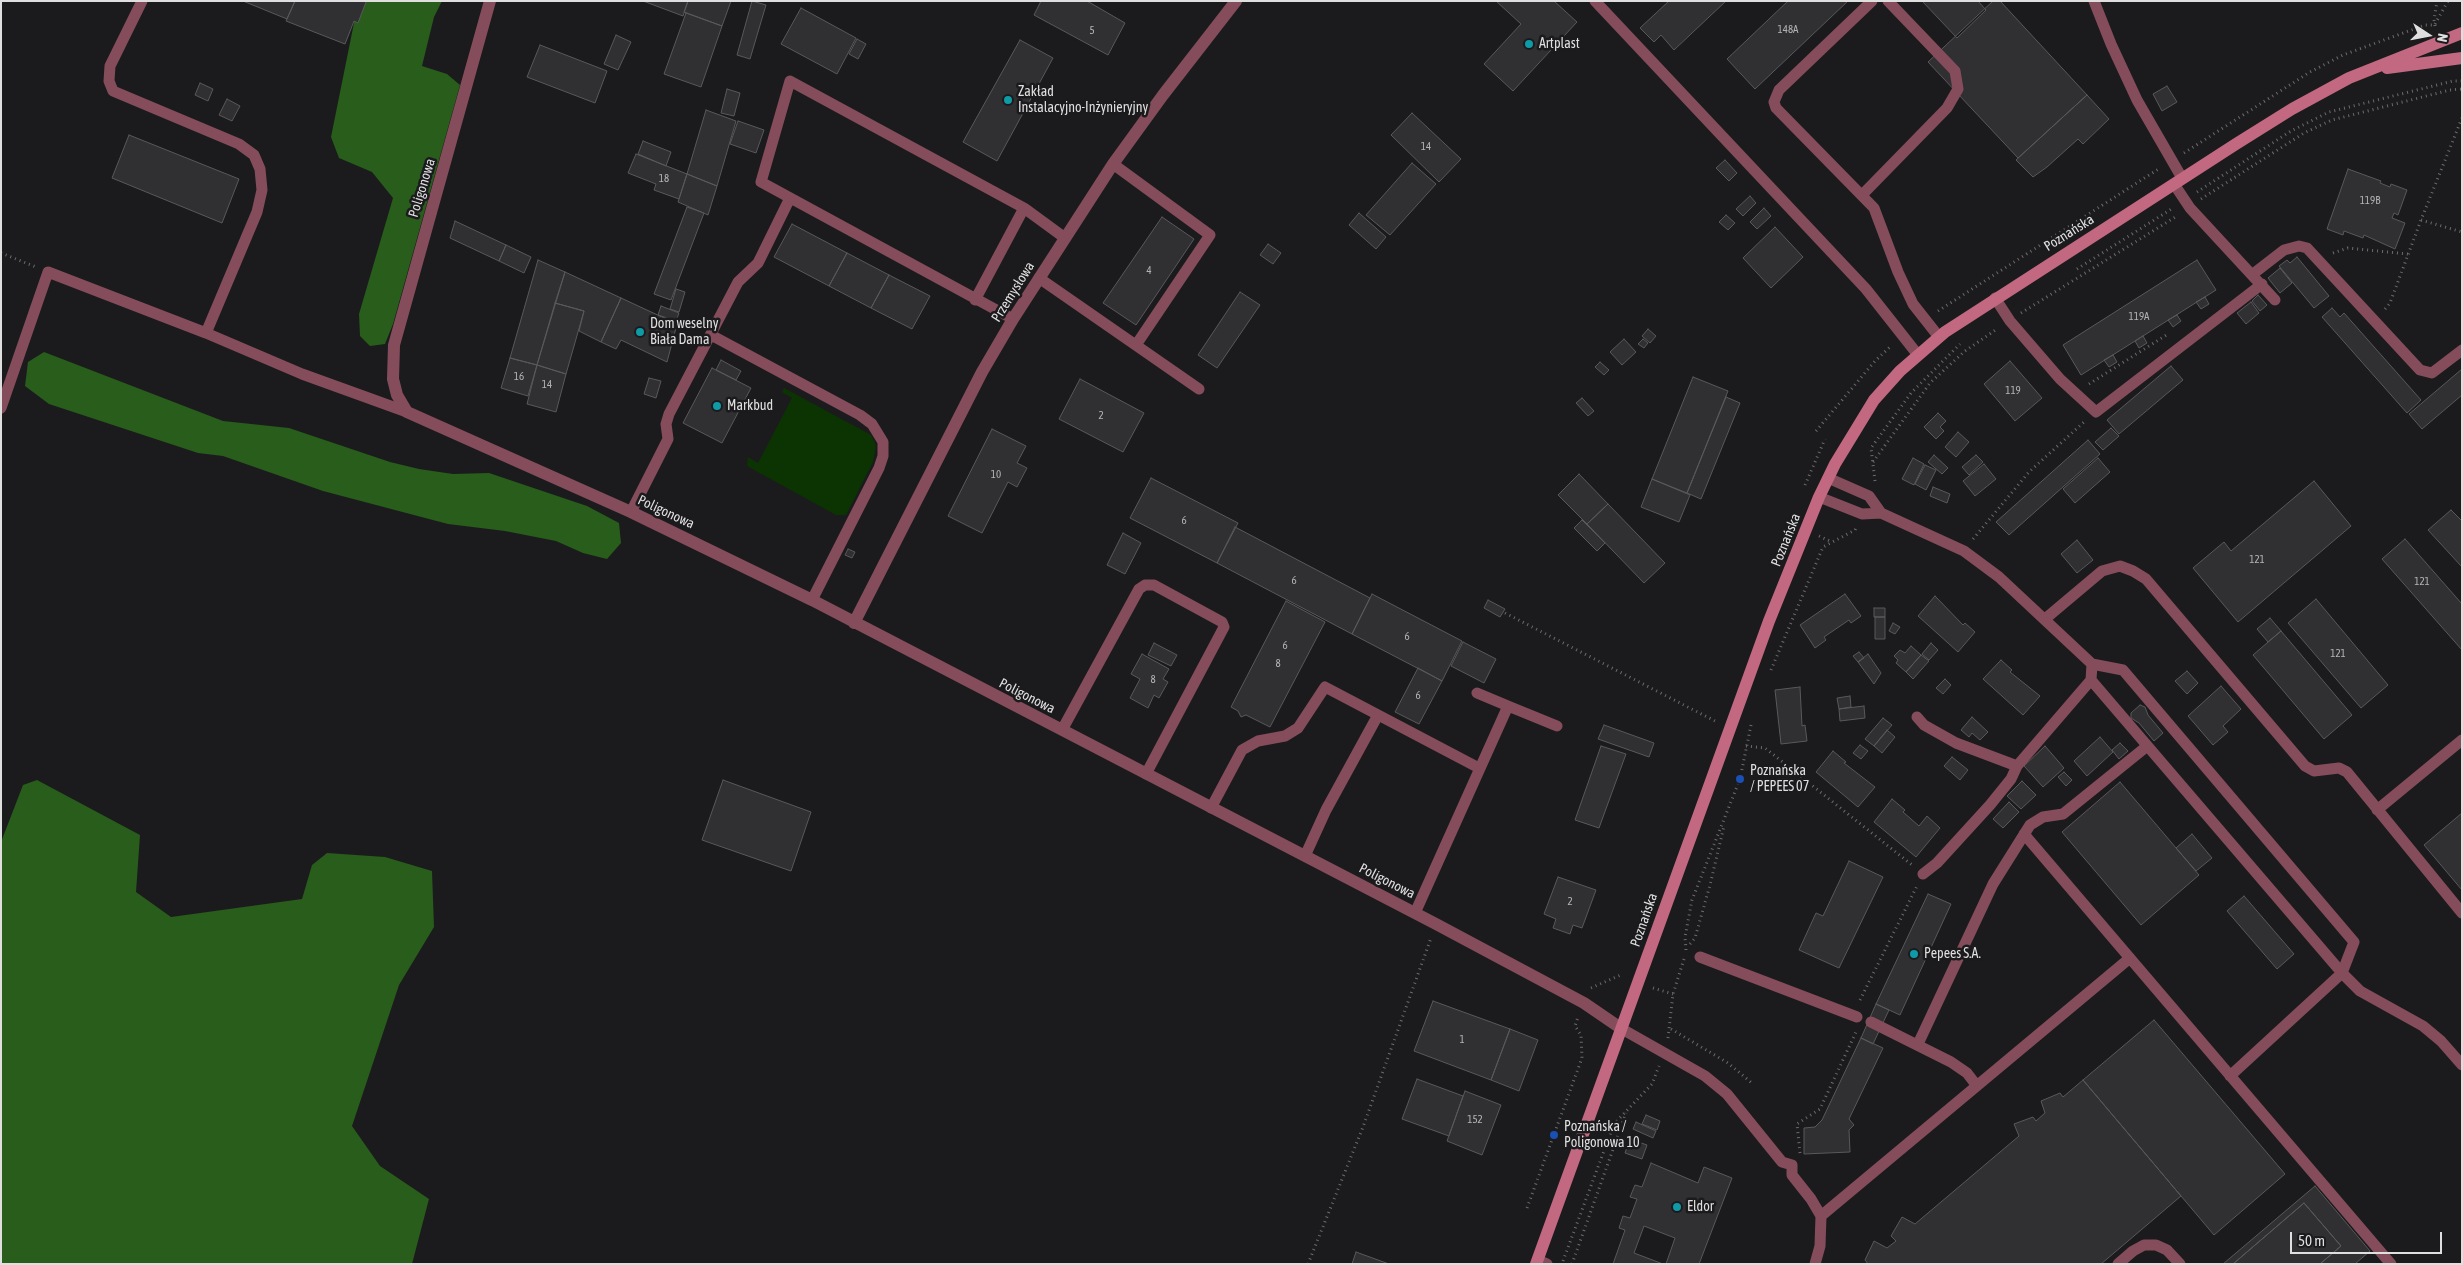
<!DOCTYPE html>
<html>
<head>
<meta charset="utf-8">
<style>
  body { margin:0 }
  #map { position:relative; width:2463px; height:1265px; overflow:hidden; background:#1b1b1d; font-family:"Asap Condensed",sans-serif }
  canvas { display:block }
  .frame { position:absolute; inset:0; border:2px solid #dfdfe0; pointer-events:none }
  .north { position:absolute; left:2403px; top:10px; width:50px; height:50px; -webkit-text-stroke:4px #1b1b1d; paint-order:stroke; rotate:101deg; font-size:14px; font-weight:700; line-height:20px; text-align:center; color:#dfdfe0 }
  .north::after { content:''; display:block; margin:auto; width:18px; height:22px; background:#dfdfe0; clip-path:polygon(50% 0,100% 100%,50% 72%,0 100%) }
  .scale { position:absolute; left:2290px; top:1232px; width:152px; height:22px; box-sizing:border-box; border:2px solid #dfdfe0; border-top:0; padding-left:6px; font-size:15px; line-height:18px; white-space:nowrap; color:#dfdfe0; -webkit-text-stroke:4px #1b1b1d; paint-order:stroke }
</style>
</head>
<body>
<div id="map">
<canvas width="2463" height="1265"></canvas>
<div class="frame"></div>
<div class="north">N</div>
<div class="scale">50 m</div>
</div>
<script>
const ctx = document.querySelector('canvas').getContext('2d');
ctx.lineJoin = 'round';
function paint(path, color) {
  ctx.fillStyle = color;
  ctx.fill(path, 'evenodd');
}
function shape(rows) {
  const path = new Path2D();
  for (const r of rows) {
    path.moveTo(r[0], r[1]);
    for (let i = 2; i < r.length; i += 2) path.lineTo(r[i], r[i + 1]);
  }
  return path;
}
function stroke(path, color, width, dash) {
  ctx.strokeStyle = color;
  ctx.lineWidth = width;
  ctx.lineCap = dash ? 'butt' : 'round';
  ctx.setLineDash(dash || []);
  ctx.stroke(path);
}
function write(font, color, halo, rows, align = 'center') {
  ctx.font = font + ' "Asap Condensed",sans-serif';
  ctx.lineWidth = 5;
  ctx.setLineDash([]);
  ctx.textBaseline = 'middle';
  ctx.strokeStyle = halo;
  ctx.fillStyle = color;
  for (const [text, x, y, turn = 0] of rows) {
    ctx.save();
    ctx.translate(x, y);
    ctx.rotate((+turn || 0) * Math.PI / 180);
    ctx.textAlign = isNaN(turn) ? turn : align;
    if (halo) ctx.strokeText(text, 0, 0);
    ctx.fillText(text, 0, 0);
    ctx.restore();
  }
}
const green = shape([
  [784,388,871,435,874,441,876,446,873,462,846,515,836,515,747,466,748,457,758,463,792,398,782,392]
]);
const forest = shape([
  [355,1,442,1,434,17,422,66,447,74,460,85,393,324,385,344,370,346,360,336,359,314,393,198,372,172,339,158,331,137,356,13],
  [44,352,223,421,289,428,390,462,419,469,453,474,489,473,587,506,619,523,621,543,607,559,583,553,556,541,505,531,448,524,323,491,223,456,198,453,49,404,25,386,28,362],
  [37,780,140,835,136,892,171,917,302,899,312,865,327,853,385,857,432,871,434,927,399,985,352,1126,380,1166,429,1199,412,1264,1,1264,1,842,23,785]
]);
const building = shape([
  [243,1,295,1,287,19,243,1],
  [295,1,363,1,366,2,358,23,354,21,345,44,286,21,295,1],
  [643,1,688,1,683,16,643,1],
  [688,1,731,1,722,26,684,12,688,1],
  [752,1,766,5,750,59,737,55,752,1],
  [1041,1,1087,1,1125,23,1108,55,1034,15,1041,1],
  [1496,1,1554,1,1577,22,1513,91,1484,64,1521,24,1496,1],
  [1669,1,1726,1,1674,50,1661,35,1654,42,1640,28,1669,1],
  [1788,1,1848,1,1755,89,1727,59,1788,1],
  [1922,1,1978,1,1986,10,1957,38,1922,1],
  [1993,1,2000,1,2087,95,2018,158,1928,62,1993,1],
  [801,8,856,38,837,74,781,44,801,8],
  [686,13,722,26,701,87,664,74,686,13],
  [616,35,631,42,618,70,604,64,616,35],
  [857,39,866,44,858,59,849,54,857,39],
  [1020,40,1053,58,997,161,963,142,1020,40],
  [540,45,607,71,595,103,527,77,540,45],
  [200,83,213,89,208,101,195,95,200,83],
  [2167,86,2177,102,2162,111,2153,94,2167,86],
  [727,89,740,93,734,116,721,113,727,89],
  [2087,95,2109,119,2083,144,2078,139,2047,167,2033,177,2016,160,2087,95],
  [227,99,240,106,232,121,219,115,227,99],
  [706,110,736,121,717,186,687,174,706,110],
  [1412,113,1461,159,1439,182,1391,135,1412,113],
  [738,121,764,130,756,153,730,144,738,121],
  [129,135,239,179,222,223,112,178,129,135],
  [643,141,671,152,666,166,638,154,643,141],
  [636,154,687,174,679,199,654,190,656,184,628,173,636,154],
  [1725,160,1737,173,1729,181,1716,168,1725,160],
  [1412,163,1436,184,1390,235,1366,215,1412,163],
  [2348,169,2381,181,2380,183,2390,187,2391,184,2407,190,2398,215,2394,213,2392,218,2405,223,2395,249,2364,235,2363,238,2344,231,2343,235,2327,229,2348,169],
  [687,174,717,186,708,215,678,202,687,174],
  [1750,196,1756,203,1743,216,1736,209,1750,196],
  [687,207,704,213,671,300,654,294,687,207],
  [1764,208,1771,216,1757,229,1750,222,1764,208],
  [1359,213,1386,237,1376,249,1349,225,1359,213],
  [1726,215,1735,223,1728,230,1719,222,1726,215],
  [1162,217,1194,239,1136,325,1103,303,1162,217],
  [455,221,506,245,499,261,450,238,455,221],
  [792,224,847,253,829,286,774,257,792,224],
  [1775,227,1803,257,1771,288,1743,258,1775,227],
  [1268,244,1281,253,1273,264,1260,255,1268,244],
  [506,245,531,257,524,273,499,261,506,245],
  [847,253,889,275,871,308,829,286,847,253],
  [2297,257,2329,296,2314,308,2279,266,2287,260,2290,263,2297,257],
  [538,260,565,272,537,365,510,358,538,260],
  [2197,260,2216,290,2081,375,2063,345,2197,260],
  [2280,268,2292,283,2280,293,2268,278,2280,268],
  [565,272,621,298,601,342,579,331,584,311,555,303,565,272],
  [889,275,930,296,912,329,871,308,889,275],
  [676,289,685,292,679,312,670,309,676,289],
  [1240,292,1260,305,1217,368,1198,355,1240,292],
  [2258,295,2267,305,2260,311,2252,301,2258,295],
  [2205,297,2209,304,2201,309,2196,302,2205,297],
  [621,298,677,324,667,362,621,340,616,349,601,342,621,298],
  [2251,302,2259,313,2246,324,2237,313,2251,302],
  [555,303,584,311,566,374,537,365,555,303],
  [661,306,679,313,676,321,658,315,661,306],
  [2332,308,2340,317,2344,313,2421,400,2407,413,2322,317,2332,308],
  [2177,315,2181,321,2173,327,2168,320,2177,315],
  [1648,329,1656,336,1650,343,1642,336,1648,329],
  [2143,336,2147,343,2139,348,2135,341,2143,336],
  [1624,339,1636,352,1622,365,1610,352,1624,339],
  [1643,339,1648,343,1644,348,1638,344,1643,339],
  [2113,355,2117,362,2109,367,2104,360,2113,355],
  [510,358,537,365,528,396,501,388,510,358],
  [721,360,741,371,736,380,716,370,721,360],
  [2010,361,2042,398,2015,421,1984,384,2010,361],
  [1600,362,1609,370,1604,375,1595,367,1600,362],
  [537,365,566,374,556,412,527,404,537,365],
  [2171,366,2183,380,2119,434,2107,420,2171,366],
  [712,368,751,388,722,443,683,423,712,368],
  [2462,369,2462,395,2422,429,2409,414,2462,369],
  [1693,377,1728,391,1687,493,1652,479,1693,377],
  [649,378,661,381,656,398,644,394,649,378],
  [1080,379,1144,413,1123,452,1059,419,1080,379],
  [1726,397,1740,403,1701,499,1687,493,1726,397],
  [1582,398,1594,411,1588,416,1576,403,1582,398],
  [1938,413,1946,421,1940,427,1944,431,1936,439,1924,427,1938,413],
  [2111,428,2119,436,2103,450,2095,442,2111,428],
  [992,429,1026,446,1017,463,1027,468,1017,487,1008,482,982,533,948,516,992,429],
  [1958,432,1969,442,1956,457,1945,447,1958,432],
  [2088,440,2100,454,2009,535,1996,522,2088,440],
  [1934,455,1948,468,1942,474,1928,462,1934,455],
  [1976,455,1983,462,1969,475,1962,467,1976,455],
  [1913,458,1924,464,1914,485,1902,479,1913,458],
  [2098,458,2110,472,2075,503,2063,489,2098,458],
  [1984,464,1996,479,1975,496,1963,481,1984,464],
  [1925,465,1936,470,1926,490,1915,484,1925,465],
  [1579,474,1608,504,1587,524,1558,495,1579,474],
  [1151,478,1238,523,1217,563,1130,518,1151,478],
  [1652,479,1690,495,1679,522,1641,507,1652,479],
  [2314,481,2351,526,2238,622,2193,568,2224,542,2231,551,2314,481],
  [1933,487,1950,494,1947,503,1930,496,1933,487],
  [1608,504,1665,563,1644,583,1587,524,1608,504],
  [2451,510,2462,521,2462,567,2428,530,2451,510],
  [1582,520,1605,543,1597,551,1574,528,1582,520],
  [1235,527,1370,598,1352,634,1217,563,1235,527],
  [1123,533,1141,543,1125,574,1107,565,1123,533],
  [2405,539,2462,604,2462,650,2382,559,2405,539],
  [2077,540,2093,560,2077,573,2061,554,2077,540],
  [848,549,855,552,852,558,845,555,848,549],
  [1372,594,1462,641,1442,681,1352,634,1372,594],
  [1845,594,1861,616,1851,623,1849,620,1824,637,1826,640,1815,648,1800,625,1845,594],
  [1935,596,1963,625,1965,623,1975,632,1958,652,1918,616,1935,596],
  [2316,599,2388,685,2361,708,2288,623,2316,599],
  [1488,600,1505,609,1500,617,1484,608,1488,600],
  [1286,601,1325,622,1270,727,1246,715,1241,717,1238,711,1231,707,1286,601],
  [1874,608,1885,608,1885,617,1874,617,1874,608],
  [1875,617,1885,617,1885,639,1875,639,1875,617],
  [2270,618,2281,631,2268,642,2257,629,2270,618],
  [1893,623,1900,627,1895,634,1889,631,1893,623],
  [2281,631,2352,715,2324,739,2253,655,2281,631],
  [1463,642,1496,659,1484,683,1451,666,1463,642],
  [1154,643,1177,655,1171,666,1148,655,1154,643],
  [1931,643,1938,650,1929,660,1922,654,1931,643],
  [1911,646,1921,655,1906,672,1896,663,1898,660,1894,656,1900,650,1905,653,1911,646],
  [1859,652,1864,658,1858,662,1853,656,1859,652],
  [1142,654,1169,669,1163,679,1168,682,1159,698,1154,695,1148,708,1130,698,1140,679,1131,674,1142,654],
  [1868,654,1881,673,1874,684,1858,662,1868,654],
  [1921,655,1929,661,1913,679,1906,672,1921,655],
  [2001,660,2012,670,2010,672,2040,696,2023,715,1983,679,2001,660],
  [1418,668,1442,681,1419,724,1395,712,1418,668],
  [2187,671,2198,683,2187,694,2175,681,2187,671],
  [1945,679,1951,685,1943,694,1936,688,1945,679],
  [2221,686,2241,709,2223,726,2228,732,2213,745,2188,716,2221,686],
  [1800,687,1802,726,1805,725,1807,741,1781,744,1775,690,1800,687],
  [1850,696,1851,707,1839,709,1837,698,1850,696],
  [2140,705,2145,707,2148,715,2163,733,2154,741,2139,723,2131,718,2131,713,2140,705],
  [1864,706,1865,718,1840,721,1839,709,1864,706],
  [1972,717,1988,732,1980,740,1972,733,1969,737,1961,730,1972,717],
  [1883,718,1892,725,1874,746,1865,739,1883,718],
  [1604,725,1654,743,1649,757,1598,739,1604,725],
  [1887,730,1895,737,1882,753,1874,746,1887,730],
  [2100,737,2113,752,2087,776,2074,761,2100,737],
  [2120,743,2128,751,2119,759,2112,750,2120,743],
  [1860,745,1868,751,1861,759,1853,753,1860,745],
  [1601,746,1626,754,1599,828,1575,820,1601,746],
  [2045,746,2064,768,2043,787,2024,766,2045,746],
  [1833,751,1846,762,1844,763,1875,787,1858,807,1816,772,1833,751],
  [1952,757,1968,770,1960,780,1944,766,1952,757],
  [2064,772,2072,780,2066,786,2058,777,2064,772],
  [723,780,811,812,791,871,702,840,723,780],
  [2022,781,2036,795,2021,809,2007,796,2022,781],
  [2120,782,2199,875,2141,925,2062,832,2120,782],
  [1892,799,1905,810,1903,812,1919,826,1927,816,1940,828,1916,857,1874,822,1892,799],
  [2009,802,2019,812,2003,828,1993,819,2009,802],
  [2462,813,2462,890,2424,845,2462,813],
  [2192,834,2212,858,2196,871,2176,848,2192,834],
  [1849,861,1883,877,1839,968,1799,950,1816,913,1823,916,1849,861],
  [1558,877,1596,890,1582,928,1573,925,1570,934,1553,928,1556,919,1544,914,1558,877],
  [1928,894,1951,904,1900,1015,1876,1004,1928,894],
  [2244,896,2294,954,2277,969,2227,911,2244,896],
  [1433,1001,1510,1029,1491,1080,1414,1051,1433,1001],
  [1876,1004,1889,1010,1873,1044,1861,1038,1876,1004],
  [2154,1020,2285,1174,2214,1235,2083,1080,2154,1020],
  [1510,1029,1538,1040,1519,1091,1491,1080,1510,1029],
  [1861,1038,1883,1048,1849,1119,1854,1125,1849,1130,1850,1152,1804,1154,1804,1128,1815,1127,1822,1120,1861,1038],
  [1417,1079,1463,1096,1449,1136,1402,1119,1417,1079],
  [2083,1080,2181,1196,2101,1264,1868,1264,1865,1260,1874,1241,1887,1248,1896,1241,1891,1236,1902,1217,1915,1224,2019,1136,2014,1124,2033,1117,2036,1121,2045,1113,2041,1101,2060,1093,2063,1097,2083,1080],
  [1465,1091,1501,1105,1482,1155,1447,1141,1465,1091],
  [1646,1115,1660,1121,1657,1130,1642,1124,1646,1115],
  [1636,1122,1656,1131,1653,1138,1633,1129,1636,1122],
  [1630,1139,1647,1145,1642,1159,1625,1153,1630,1139],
  [1651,1163,1698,1183,1704,1167,1732,1178,1699,1264,1666,1264,1675,1238,1644,1226,1634,1253,1663,1264,1613,1264,1625,1230,1619,1228,1623,1216,1630,1218,1637,1199,1630,1197,1635,1185,1642,1187,1651,1163],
  [2315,1186,2370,1251,2355,1264,2320,1264,2341,1246,2304,1203,2233,1264,2223,1264,2315,1186],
  [2304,1203,2341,1246,2320,1264,2233,1264,2304,1203],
  [1356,1252,1389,1264,1352,1264,1356,1252]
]);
const path = shape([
  [2435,24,2448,1],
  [2435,26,2434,20,2437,1],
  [2462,118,2421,220,2462,232],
  [2184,153,2310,72,2343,55,2425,25,2435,25],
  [2197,192,2291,131,2329,112,2453,81,2462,81],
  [2201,199,2304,133,2332,120,2450,90,2462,89],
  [1,253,36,267],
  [2333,253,2348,248,2408,254],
  [2077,269,2173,208],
  [2385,309,2390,303,2421,220],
  [1938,311,2160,168],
  [2021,313,2177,216],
  [2089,384,2168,334],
  [1816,431,1875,361,1891,346],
  [1873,462,1930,383,1965,351,1997,329],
  [1875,481,1871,448,1911,393,1960,344],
  [1805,485,1825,439],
  [1819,536,1832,542],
  [1973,539,2029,472,2084,422],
  [1505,613,1715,721],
  [1771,670,1823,547,1855,530,1857,526],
  [1746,746,1765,748,1912,865],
  [1690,944,1695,938,1710,885,1724,826],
  [1686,950,1685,937,1692,900,1740,779,1751,725],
  [1591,988,1623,974],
  [1653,988,1673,994],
  [1860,1000,1917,886],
  [1671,1029,1728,1063,1753,1084],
  [1668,1038,1673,994,1684,959],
  [1800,1153,1797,1124,1820,1109,1856,1032],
  [1527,1208,1582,1058,1581,1035,1575,1026,1578,1017],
  [1563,1261,1614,1124,1652,1084,1659,1066],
  [1308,1264,1363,1127,1431,938],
  [1572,1264,1626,1113]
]);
const lane = shape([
  [142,1,110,66,109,81,113,91,239,144,254,155,260,169,262,190,257,212,206,333],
  [1595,1,1866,289,1918,355],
  [1872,1,1779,90,1774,102,1776,108,1874,208,1898,272,1913,304,1939,337],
  [2094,1,2111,44,2137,100,2182,178],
  [1113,164,1210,235,1136,345],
  [2174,184,2190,208,2275,300],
  [1862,195,1947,108,1958,89,1955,71,1888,1],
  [2253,274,2284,250,2299,246,2307,248,2420,370,2432,373,2462,350],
  [1039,278,1199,389],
  [1995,298,2010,321,2060,379,2096,412,2262,284],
  [975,300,1024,208],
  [1013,319,761,182,790,81,1024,208,1065,238],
  [711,335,860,415,872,424,883,442,883,456,879,468,812,600],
  [1,408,48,272,206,333,302,374,407,412],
  [1828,478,1869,496,1881,513],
  [1819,497,1862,514,1881,513,1964,551,1999,577,2092,664,2091,680,2017,766,2011,779,1990,805,1937,863,1923,874],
  [631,512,668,439,666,424,669,414,738,282,758,263,790,198],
  [2045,619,2102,571,2120,566,2133,571,2146,579,2305,766,2314,771,2339,768,2347,772,2462,913],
  [2092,664,2123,670,2354,942,2342,973,2230,1076],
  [2091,680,2342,973,2360,991,2423,1026,2441,1041,2462,1065],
  [1477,693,1508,706],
  [1917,717,1924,725,1956,743,2017,766],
  [1062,730,1139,589,1145,585,1154,585,1222,622,1224,627,1146,774],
  [1211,808,1242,750,1258,741,1285,736,1298,728,1325,687,1479,768],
  [2377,810,2462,740],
  [2024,834,2391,1264],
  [1305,856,1326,810,1378,715],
  [1415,913,1508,706,1557,726],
  [1700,957,1857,1017],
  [1871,1022,1951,1062,1967,1073,1977,1086],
  [1622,1029,1705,1076,1727,1094,1782,1162,1792,1165,1792,1175,1811,1199,1821,1216,1820,1246,1815,1264],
  [1918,1044,1993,884,2030,825,2043,817,2063,814,2146,747],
  [1821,1216,2130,958],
  [1538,1260,1547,1264],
  [2118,1264,2133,1251,2144,1245,2156,1245,2167,1250,2180,1264]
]);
const street = shape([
  [490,1,394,345,393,379,397,395,407,412,631,512,812,600,1436,924,1584,1003,1622,1029],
  [854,623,982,372,1013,319,1113,164,1163,95,1236,1]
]);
const secondary = shape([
  [2387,68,2462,58],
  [1536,1264,1769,621,1819,497,1835,464,1874,400,1900,371,1945,332,2236,144,2292,109,2349,78,2462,33]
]);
const markers = [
  [1529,44,5,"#0f9aa8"],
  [1008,100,5,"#0f9aa8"],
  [640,332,5,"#0f9aa8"],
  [717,406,5,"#0f9aa8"],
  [1740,779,5,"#1a4fb4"],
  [1914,954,5,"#0f9aa8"],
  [1554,1135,5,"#1a4fb4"],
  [1677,1207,5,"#0f9aa8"]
];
const numberNames = [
  ["148A",1788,30],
  ["5",1092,31],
  ["14",1426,147],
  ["18",664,179],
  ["119B",2370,201],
  ["4",1149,271],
  ["119A",2139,317],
  ["16",519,377],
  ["14",547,385],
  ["119",2013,391],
  ["2",1101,416],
  ["10",996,475],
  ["6",1184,521],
  ["121",2257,560],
  ["6",1294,581],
  ["121",2422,582],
  ["6",1407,637],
  ["6",1285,646],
  ["121",2338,654],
  ["8",1278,664],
  ["8",1153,680],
  ["6",1418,696],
  ["2",1570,902],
  ["1",1462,1040],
  ["152",1475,1120]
];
const poiNames = [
  ["Artplast",1539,44],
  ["Zakład",1018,92],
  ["Instalacyjno-Inżynieryjny",1018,108],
  ["Dom weselny",650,324],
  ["Biała Dama",650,340],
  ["Markbud",727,406],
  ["Poznańska",1750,771],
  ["/ PEPEES 07",1750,787],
  ["Pepees S.A.",1924,954],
  ["Poznańska /",1564,1127],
  ["Poligonowa 10",1564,1143],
  ["Eldor",1687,1207]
];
const streetNames = [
  ["Poligonowa",422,188,-73],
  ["Poznańska",2069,233,-32],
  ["Przemysłowa",1013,292,-58],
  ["Poligonowa",666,512,25],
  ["Poznańska",1786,540,-68],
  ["Poligonowa",1027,696,27],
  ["Poligonowa",1387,881,27],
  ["Poznańska",1644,920,-71]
];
paint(green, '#0c3402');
paint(forest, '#285d1b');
paint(building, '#302f32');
stroke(building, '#59595b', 1);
stroke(path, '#6c6c6e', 3, [1, 4]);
stroke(lane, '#854d5b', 11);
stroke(street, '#854d5b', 12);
stroke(secondary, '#c26880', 12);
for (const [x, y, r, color] of markers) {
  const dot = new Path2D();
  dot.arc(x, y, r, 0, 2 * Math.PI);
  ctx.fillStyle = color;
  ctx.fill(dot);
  stroke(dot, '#1b1b1d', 2);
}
write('11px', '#b3b3b4', null, numberNames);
write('14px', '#dfdfe0', '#1b1b1d', poiNames, 'left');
write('14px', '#dfdfe0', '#1b1b1d', streetNames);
</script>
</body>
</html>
